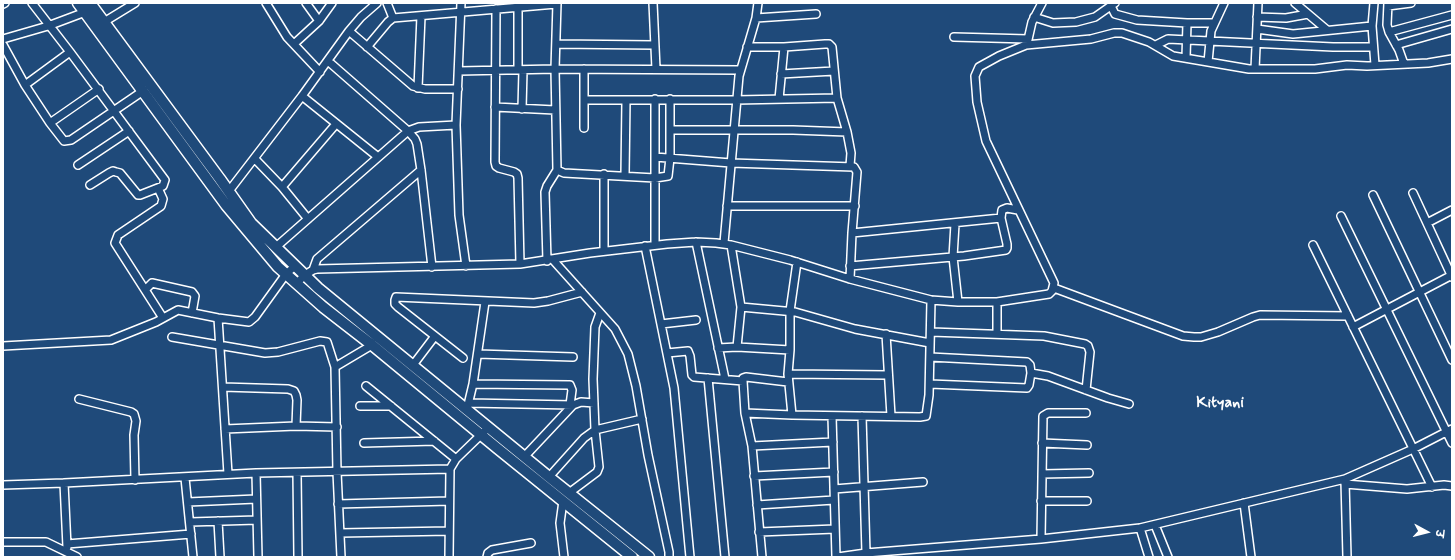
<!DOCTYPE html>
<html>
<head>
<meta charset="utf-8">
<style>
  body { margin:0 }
  #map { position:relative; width:1455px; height:560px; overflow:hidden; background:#1f4a7a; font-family:Mynerve,"Playpen Sans Deva",sans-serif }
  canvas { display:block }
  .frame { position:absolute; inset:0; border:4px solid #fff; pointer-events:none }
  .north { position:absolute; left:1407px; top:512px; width:40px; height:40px; -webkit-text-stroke:3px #1f4a7a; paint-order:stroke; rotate:97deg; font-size:11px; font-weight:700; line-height:16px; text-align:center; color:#fff }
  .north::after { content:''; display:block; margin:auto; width:14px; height:18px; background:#fff; clip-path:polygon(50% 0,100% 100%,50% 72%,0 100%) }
</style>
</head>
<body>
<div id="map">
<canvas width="1455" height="560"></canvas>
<div class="frame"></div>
<div class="north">उ</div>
</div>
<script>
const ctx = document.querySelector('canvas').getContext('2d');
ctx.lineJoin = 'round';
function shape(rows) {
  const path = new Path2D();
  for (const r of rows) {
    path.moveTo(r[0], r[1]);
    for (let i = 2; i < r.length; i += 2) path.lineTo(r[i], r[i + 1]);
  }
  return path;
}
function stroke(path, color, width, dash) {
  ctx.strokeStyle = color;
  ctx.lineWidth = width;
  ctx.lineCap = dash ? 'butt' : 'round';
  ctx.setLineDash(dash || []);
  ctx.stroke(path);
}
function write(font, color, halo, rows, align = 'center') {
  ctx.font = font + ' Mynerve,sans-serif';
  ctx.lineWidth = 3.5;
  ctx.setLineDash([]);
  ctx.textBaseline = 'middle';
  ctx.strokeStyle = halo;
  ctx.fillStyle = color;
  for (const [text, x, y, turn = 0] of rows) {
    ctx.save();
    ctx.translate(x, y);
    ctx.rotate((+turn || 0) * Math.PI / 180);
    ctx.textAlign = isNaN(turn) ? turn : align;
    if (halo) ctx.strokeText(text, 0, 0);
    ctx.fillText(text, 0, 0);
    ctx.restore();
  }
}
const minor = shape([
  [32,3,70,52,165,180,163,186,140,195,138,195,120,173,116,172,113,171,109,173,90,185],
  [266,3,287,37,320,72],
  [306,3,319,21],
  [387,3,393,18],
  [461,3,456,125,459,215,466,266],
  [557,3,555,69,557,170,564,173,655,178,668,176,670,158,670,99],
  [653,3,656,69],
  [1295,3,1327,30],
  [1374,3,1372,26,1375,65],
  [1388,3,1387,25,1389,32,1399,50,1404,64],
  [3,4,5,3],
  [1111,6,1115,14,1137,20,1187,23,1214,23],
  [1388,6,1411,3],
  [518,7,518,70],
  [496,9,495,162,496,166,499,168,514,172,517,174,518,178,520,264],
  [1034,17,1053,23,1076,22,1095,17,1115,3],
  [1257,17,1286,18,1308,14],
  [756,18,816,14],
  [104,22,135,3],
  [1257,29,1293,34,1372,26],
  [349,31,413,86,425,89,458,89],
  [1389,32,1452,15],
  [954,37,1028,39],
  [3,39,48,26,88,11],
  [294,44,319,21,332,3],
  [556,44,654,45],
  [1027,44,1032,22,1042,3],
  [3,45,25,85,50,123,64,141,71,140,143,91],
  [1156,45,1168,39,1333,47,1373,47],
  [1396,45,1452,29],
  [367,47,388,22,393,18,556,4],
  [747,47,784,47,825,44,829,44,832,47,837,98,847,132,851,153,850,166],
  [1186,58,1187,23],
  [328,61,408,131,415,139,417,144,421,170,432,267],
  [1208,62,1211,31,1224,3],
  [584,69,584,128],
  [1255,69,1258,3],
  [459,71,555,69,740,70],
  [781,74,834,71],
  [25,85,70,52],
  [418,88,421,16],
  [302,96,378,157],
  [655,99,655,245],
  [779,99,784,47],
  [585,100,736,100,837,98],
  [495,107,555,110],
  [522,109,523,70],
  [50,123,99,89],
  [671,130,793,130,847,132],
  [655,157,731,163,854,167,857,172,852,233,850,279],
  [255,159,282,187,308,219],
  [78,165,129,131],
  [604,174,604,251],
  [625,175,626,100],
  [282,187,336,124],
  [158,188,163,199,161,206,118,235,115,243,163,318],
  [229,191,302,96,349,31,361,17,377,3],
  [1413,193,1452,277],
  [1373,195,1452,360],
  [727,206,855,206],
  [1341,216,1452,443],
  [1427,223,1452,210],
  [955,224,953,257,958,302],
  [852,233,1001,218],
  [696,242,725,379],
  [724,243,739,76,756,18,758,3],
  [731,245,741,307,737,347],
  [1313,245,1432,487],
  [645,246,674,388,690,557],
  [276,247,408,131,419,127,456,125],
  [553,260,615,329,628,354,636,386,648,455,669,552,669,557],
  [547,261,545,192,547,186,557,170],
  [850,266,964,256,1006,250,1007,248,1007,244,1001,218,1002,210,1007,208,1018,210],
  [313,270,317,259,421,170],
  [297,283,305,275,313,270,317,269,520,264,590,253,667,244,696,242,716,243,731,245,790,260,850,279,931,300,958,302,997,302,1049,294,1052,291,1054,283,986,141,977,102,975,76,979,67,999,56,1026,45,1091,39,1114,33,1122,33,1149,42,1173,56,1249,69,1315,69,1347,65,1367,66,1428,63,1452,59],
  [1054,288,1183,336,1194,337,1201,337,1218,332,1253,317,1260,315,1348,316],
  [145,290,152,283,192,292,195,296,192,313],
  [741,307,795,312,855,329,930,343],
  [218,318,228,474],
  [661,324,696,320],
  [1353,327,1452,275],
  [931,332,1044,336,1085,344,1088,346,1090,352,1086,390],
  [886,334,891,416],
  [997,334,997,302],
  [172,337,265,353,278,352,320,341,327,342,335,367,337,472,341,557],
  [3,346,111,340,156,322,178,310,218,318,249,322,255,317,286,274,295,266],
  [718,348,737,347,790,350],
  [667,353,688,351,690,356,692,375,694,377,743,381],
  [478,354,573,357],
  [463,358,398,307,395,304,395,300,396,297,534,303,548,301,582,292],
  [413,365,435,336],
  [335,367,372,345],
  [1031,373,1048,376,1108,398,1129,404],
  [788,374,888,375],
  [708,378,725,557],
  [473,384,570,385,572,390,570,405],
  [930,384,1027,388,1029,385,1031,373,1030,365,1027,362,930,357],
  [366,386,456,459],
  [223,387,288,389,294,391,296,395,297,400,296,426],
  [79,399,131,412,134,414,136,421,134,435,135,480],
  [469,403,573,405],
  [360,406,391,406],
  [467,409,473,384,485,302],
  [745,413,792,415,920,417,926,416,929,395,931,300],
  [792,415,788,374,790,350,790,311,797,262],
  [832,416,836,557],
  [862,416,866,553],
  [225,429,296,426,337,427],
  [364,443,434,441],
  [1042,443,1087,445],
  [752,446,833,442],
  [525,456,573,405,581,402,594,403],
  [256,473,258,557],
  [297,473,298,557],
  [1042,474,1089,473],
  [754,476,834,472],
  [549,477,584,438,595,430,642,419],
  [185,478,193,557],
  [1345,481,1347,557],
  [64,483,67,547],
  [1345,484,1407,489,1444,485,1452,486],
  [3,485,64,483,256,473,450,469],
  [834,489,923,482],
  [569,493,597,472,599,467,595,430,593,379,595,327,600,313],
  [563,501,560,523,564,557],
  [1041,501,1087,501],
  [188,502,256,499],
  [1244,503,1251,557],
  [338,504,449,501],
  [757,505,834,500],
  [218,521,220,557],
  [190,522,257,520],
  [1155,525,1168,557],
  [1140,528,1149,557],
  [759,532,835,529],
  [340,533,449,531],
  [1041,539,1043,416,1048,413,1086,413],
  [3,542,46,542,77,557],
  [67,544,191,534],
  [449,557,450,469,456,459,489,427],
  [487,557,488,553,492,550,531,543],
  [762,557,752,446,745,413,743,381,743,378,746,377,788,382],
  [838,557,866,553,1041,539,1140,528,1345,479,1413,449,1452,429]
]);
const secondary = shape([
  [78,3,226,205,278,267,323,307,372,345,497,448,632,557],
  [90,3,220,179,251,223,318,288,549,477,649,557]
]);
const quarterNames = [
  ["Kityani",1220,404]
];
stroke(minor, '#fff', 10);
stroke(secondary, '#fff', 13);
stroke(minor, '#1f4a7a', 7);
stroke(secondary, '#1f4a7a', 10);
write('bold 16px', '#fff', '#1f4a7a', quarterNames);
</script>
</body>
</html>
